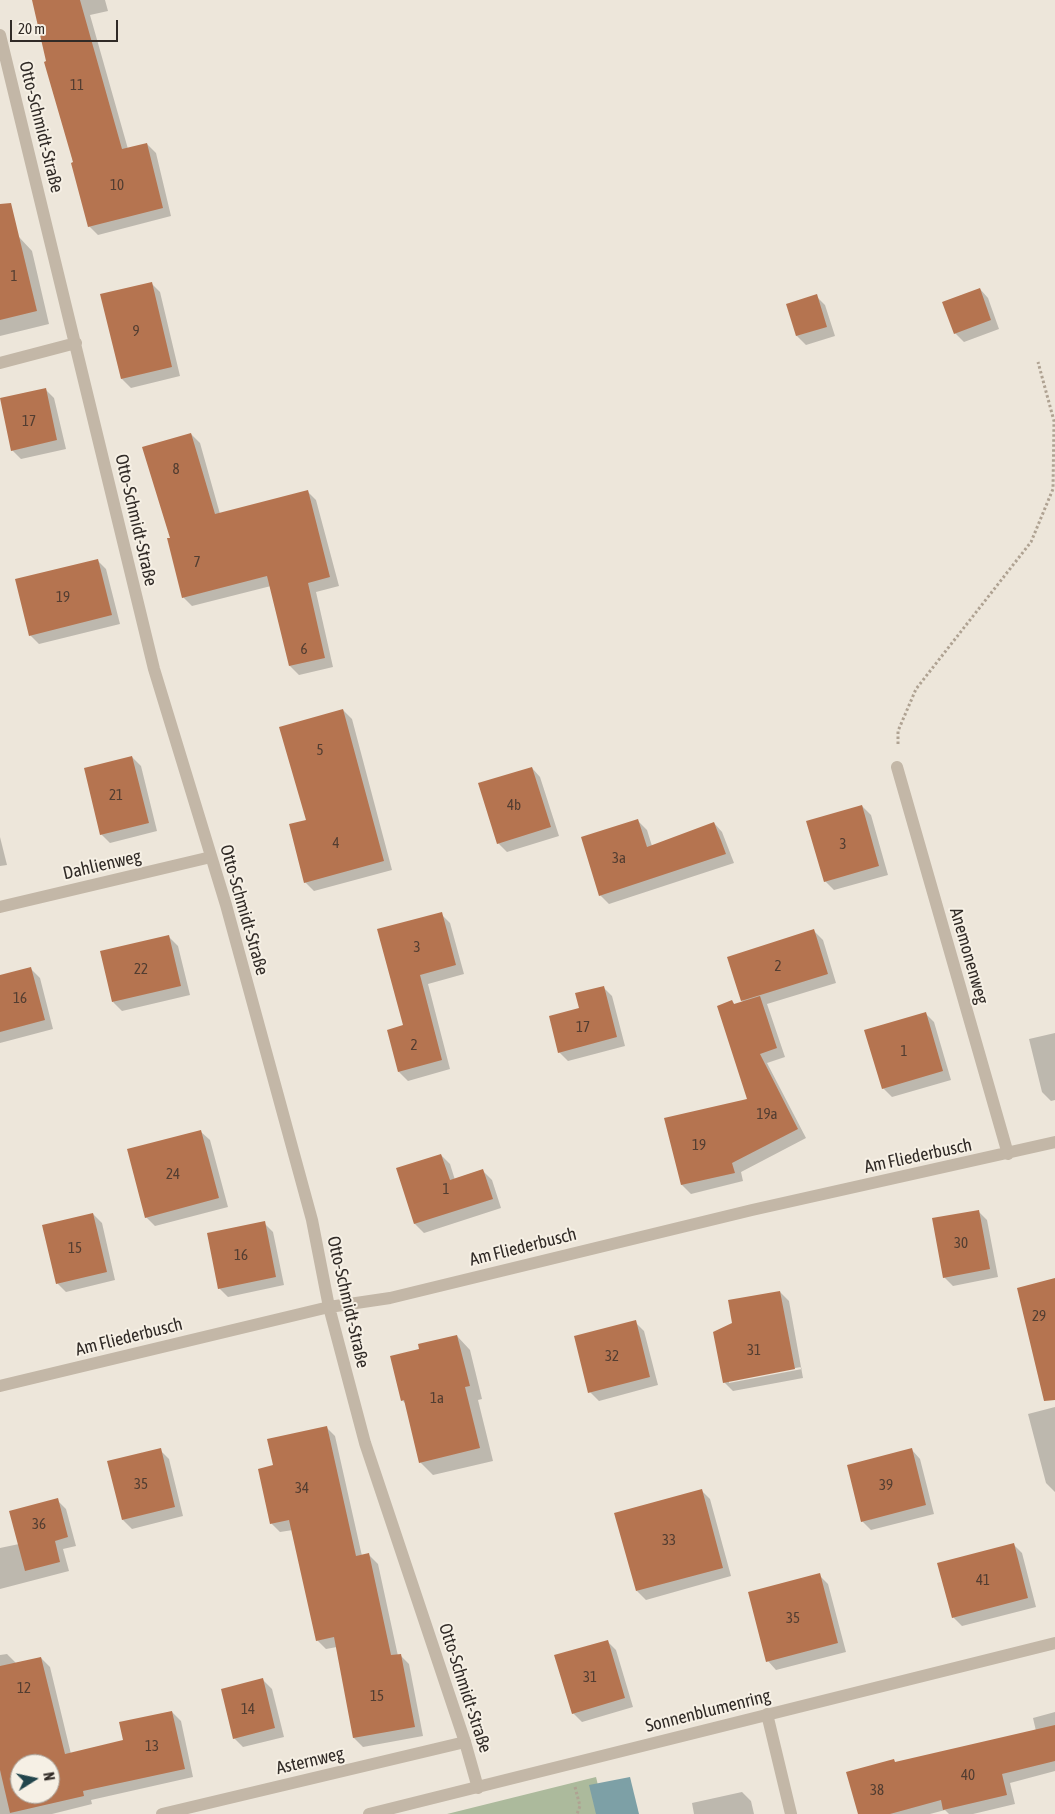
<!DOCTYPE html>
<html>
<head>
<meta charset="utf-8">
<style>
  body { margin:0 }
  #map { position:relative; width:1055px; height:1814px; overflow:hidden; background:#ede6da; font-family:"Asap Condensed",sans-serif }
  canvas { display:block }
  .north { position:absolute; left:10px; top:1754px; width:50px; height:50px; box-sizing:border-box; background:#f6f0e5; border:1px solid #a7a199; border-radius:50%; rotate:80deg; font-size:14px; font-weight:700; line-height:20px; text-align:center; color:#312b27 }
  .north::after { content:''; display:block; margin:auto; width:18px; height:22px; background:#22454c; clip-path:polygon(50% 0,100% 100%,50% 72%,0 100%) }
  .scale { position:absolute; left:10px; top:20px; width:108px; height:22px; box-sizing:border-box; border:2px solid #312b27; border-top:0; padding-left:6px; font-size:15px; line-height:18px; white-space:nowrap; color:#312b27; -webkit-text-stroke:4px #f6f0e5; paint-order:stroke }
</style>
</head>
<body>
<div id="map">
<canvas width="1055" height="1814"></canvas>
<div class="north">N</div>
<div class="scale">20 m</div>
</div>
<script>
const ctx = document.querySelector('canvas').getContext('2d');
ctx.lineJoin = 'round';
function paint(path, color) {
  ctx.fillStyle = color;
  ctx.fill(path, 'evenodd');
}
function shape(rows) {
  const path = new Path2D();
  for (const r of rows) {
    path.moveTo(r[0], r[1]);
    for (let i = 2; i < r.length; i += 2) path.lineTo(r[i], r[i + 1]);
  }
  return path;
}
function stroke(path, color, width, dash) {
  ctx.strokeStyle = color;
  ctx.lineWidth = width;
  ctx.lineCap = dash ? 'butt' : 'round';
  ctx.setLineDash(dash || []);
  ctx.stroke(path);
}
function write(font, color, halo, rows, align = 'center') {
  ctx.font = font + ' "Asap Condensed",sans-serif';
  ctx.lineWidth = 4;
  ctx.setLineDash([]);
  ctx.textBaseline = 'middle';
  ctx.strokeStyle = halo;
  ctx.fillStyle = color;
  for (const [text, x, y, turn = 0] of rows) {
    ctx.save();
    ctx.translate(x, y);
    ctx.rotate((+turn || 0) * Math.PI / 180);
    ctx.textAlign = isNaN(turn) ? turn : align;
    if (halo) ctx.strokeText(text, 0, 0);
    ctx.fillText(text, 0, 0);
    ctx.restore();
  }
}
const green = shape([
  [596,1777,605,1814,447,1814]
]);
const water = shape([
  [630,1777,639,1814,596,1814,589,1785]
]);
const shadow = shape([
  [33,0,105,0,108,11,90,15,128,149,147,144,156,153,171,216,98,235,89,226],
  [19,237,32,251,49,324,0,336,0,241],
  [151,283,160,292,180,376,131,388,122,379],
  [980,289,988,298,999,329,964,342,955,333],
  [816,296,825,305,835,336,806,345,797,336,788,305],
  [45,389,54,398,66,449,21,459,12,450],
  [191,434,200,443,220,514,307,491,316,500,339,586,316,592,333,667,299,675,290,666,271,586,192,606,183,597],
  [97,560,106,569,120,624,39,644,30,635],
  [343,710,352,719,392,870,314,891,305,882,307,821],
  [132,757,141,766,157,831,110,843,101,834],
  [532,768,540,777,559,836,507,852,498,843],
  [862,806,871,815,888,875,834,890,825,881],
  [638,821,647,830,652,846,714,823,722,832,734,863,609,904,600,895],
  [0,837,7,865,0,866],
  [441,914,450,923,464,974,428,984,450,1069,408,1081,399,1072,405,1026,379,930],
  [814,931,823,940,836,983,767,1004,785,1057,767,1063,806,1138,741,1172,743,1181,691,1194,682,1185,666,1119,749,1100,731,1001,735,1005,743,1002,742,1001],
  [169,937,178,946,190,995,122,1011,113,1002],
  [31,969,40,978,53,1029,0,1043,0,977],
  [603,987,612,996,625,1046,568,1061,559,1052,581,1009],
  [925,1013,934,1022,951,1080,892,1097,883,1088],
  [1055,1033,1055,1100,1051,1101,1042,1092,1029,1039],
  [201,1132,210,1140,228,1207,155,1226,146,1217],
  [441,1155,450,1164,455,1180,483,1171,492,1180,501,1208,424,1233,415,1224,398,1169],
  [978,1211,987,1220,998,1277,953,1286,944,1277],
  [93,1214,102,1223,115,1280,66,1292,57,1283],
  [264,1223,273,1232,284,1285,228,1297,219,1288],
  [780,1292,789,1301,803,1378,733,1391,724,1382,734,1324],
  [801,1367,802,1369,729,1383,729,1380],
  [635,1322,644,1331,658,1385,599,1401,590,1392],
  [457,1336,470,1350,482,1399,478,1400,493,1461,433,1475,420,1462,407,1405,402,1400,421,1350],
  [1055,1407,1055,1492,1046,1483,1028,1414],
  [326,1427,335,1436,362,1556,369,1555,378,1564,398,1656,400,1655,409,1664,423,1736,363,1747,354,1738,337,1647,326,1649,317,1640,293,1530,280,1532,271,1523,275,1466],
  [160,1450,169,1459,183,1516,132,1529,123,1520],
  [912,1450,920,1459,934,1514,871,1530,862,1521],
  [701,1490,710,1499,731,1576,646,1600,637,1591],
  [57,1500,66,1509,76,1546,63,1549,69,1571,0,1589,0,1548,19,1544],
  [1013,1544,1022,1553,1036,1607,962,1626,953,1617],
  [819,1575,828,1584,846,1652,776,1670,768,1661],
  [607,1641,616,1650,633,1707,582,1722,573,1713],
  [7,1654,16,1663,41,1658,50,1667,71,1754,124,1741,172,1712,181,1721,193,1777,91,1800,92,1804,52,1814,0,1814,0,1655],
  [20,1764,50,1764,50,1794,20,1794],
  [263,1680,272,1689,284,1737,243,1747,234,1738],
  [1055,1712,1055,1771,1010,1783,1015,1804,973,1814,949,1814,945,1810,930,1814,859,1814,896,1763,1036,1731,1033,1718],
  [742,1792,751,1801,754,1814,694,1814,692,1803]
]);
const building = shape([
  [32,0,80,0,122,149,147,143,163,208,88,227,71,163,73,162,44,62,46,61],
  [11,203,37,311,0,320,0,204],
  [152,282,172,367,121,379,100,294],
  [980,288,991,320,954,334,942,302],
  [817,294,827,327,796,336,786,304],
  [46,388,57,440,11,451,0,398],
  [191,433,215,514,308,490,330,577,308,583,325,658,289,666,267,576,182,598,167,538,170,538,142,447],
  [98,559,112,615,29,636,15,579],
  [343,709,384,861,304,883,289,824,306,820,279,727],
  [132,756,149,823,100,835,84,768],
  [532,767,551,827,497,844,478,783],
  [862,805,879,866,824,882,806,821],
  [638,819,647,847,714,822,726,854,599,896,581,837],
  [442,912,456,965,420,975,442,1060,398,1072,387,1030,403,1025,377,929],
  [814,929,828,974,741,1001,727,957],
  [169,935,181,986,112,1002,100,951],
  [31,967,45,1020,0,1032,0,975],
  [604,986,617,1037,558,1053,549,1016,579,1008,575,993],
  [760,996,777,1048,760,1054,798,1129,732,1163,735,1173,681,1185,664,1118,747,1099,717,1006,732,1000,734,1004],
  [926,1012,943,1071,882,1089,864,1030],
  [201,1130,219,1198,145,1218,127,1149],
  [441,1154,450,1180,483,1169,493,1199,414,1224,396,1168],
  [979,1210,990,1269,943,1278,932,1218],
  [93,1213,107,1272,56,1284,42,1225],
  [265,1221,276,1277,218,1289,207,1233],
  [1055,1278,1055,1400,1044,1401,1017,1288],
  [780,1291,795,1369,723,1383,713,1332,732,1323,728,1300],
  [636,1320,650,1377,588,1393,574,1336],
  [457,1335,470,1386,465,1387,480,1448,419,1463,404,1400,401,1401,390,1356,419,1349,418,1344],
  [327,1426,356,1556,369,1553,391,1655,401,1654,415,1727,353,1738,334,1637,316,1641,289,1520,270,1524,258,1469,273,1465,267,1439],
  [161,1448,175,1507,122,1520,107,1461],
  [912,1448,926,1505,861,1522,847,1465],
  [702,1489,723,1568,636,1591,614,1513],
  [58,1498,68,1537,55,1541,60,1562,25,1571,9,1511],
  [1014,1543,1028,1598,952,1618,937,1563],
  [820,1573,838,1643,766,1662,748,1592],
  [608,1640,625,1698,572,1714,554,1655],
  [41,1657,65,1754,123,1740,119,1722,172,1711,185,1769,83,1791,84,1796,10,1813,0,1770,0,1666],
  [20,1764,50,1764,50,1794,20,1794],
  [263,1678,275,1728,233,1739,221,1689],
  [1055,1725,1055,1761,1002,1774,1007,1795,943,1810,941,1800,890,1814,858,1814,846,1772,894,1759,895,1762]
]);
const path = shape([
  [898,744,898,731,916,689,1031,542,1053,489,1054,421,1038,362],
  [575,1787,580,1806,577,1814]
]);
const lane = shape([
  [162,1814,465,1742]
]);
const street = shape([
  [0,35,154,669,226,905,312,1220,329,1307,365,1443,465,1742,478,1788],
  [0,363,76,343],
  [897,767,1008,1154],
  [0,907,211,857],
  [0,1386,329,1307,390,1298,752,1210,1055,1142],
  [767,1714,791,1814],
  [369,1814,1055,1643]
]);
const numberNames = [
  ["11",77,85],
  ["10",117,185],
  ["1",14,276],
  ["9",136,331],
  ["17",29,421],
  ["8",176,469],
  ["7",197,562],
  ["19",63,597],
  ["6",304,649],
  ["5",320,750],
  ["21",116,795],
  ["4b",514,805],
  ["4",336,843],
  ["3",843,844],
  ["3a",619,858],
  ["3",417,947],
  ["2",778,966],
  ["22",141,969],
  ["16",20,998],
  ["17",583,1027],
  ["2",414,1045],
  ["1",904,1051],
  ["19a",767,1114],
  ["19",699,1145],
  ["24",173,1174],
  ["1",446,1189],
  ["30",961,1243],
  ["15",75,1248],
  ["16",241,1255],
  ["29",1039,1316],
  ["31",754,1350],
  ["32",612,1356],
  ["1a",437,1398],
  ["35",141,1484],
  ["39",886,1485],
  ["34",302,1488],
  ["36",39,1524],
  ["33",669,1540],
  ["41",983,1580],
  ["35",793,1618],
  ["31",590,1677],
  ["12",24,1688],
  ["15",377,1696],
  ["14",248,1709],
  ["13",152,1746],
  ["40",968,1775],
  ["38",877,1790]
];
const streetNames = [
  ["Otto-Schmidt-Straße",41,127,76],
  ["Otto-Schmidt-Straße",136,520,77],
  ["Dahlienweg",102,865,-13],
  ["Otto-Schmidt-Straße",244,910,74],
  ["Anemonenweg",969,956,74],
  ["Am Fliederbusch",918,1156,-12],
  ["Am Fliederbusch",523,1247,-14],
  ["Otto-Schmidt-Straße",348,1302,77],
  ["Am Fliederbusch",129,1337,-14],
  ["Otto-Schmidt-Straße",465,1688,72],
  ["Sonnenblumenring",708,1711,-14],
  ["Asternweg",310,1761,-13]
];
paint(green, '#acba9c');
paint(water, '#7da0a6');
paint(shadow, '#0003');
paint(building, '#b57450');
stroke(path, '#afa292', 3, [2.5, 2.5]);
stroke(lane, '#c3b7a7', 12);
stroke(street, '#c3b7a7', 12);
write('15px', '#523d31', null, numberNames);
write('18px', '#312b27', '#f6f0e5', streetNames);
</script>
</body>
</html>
